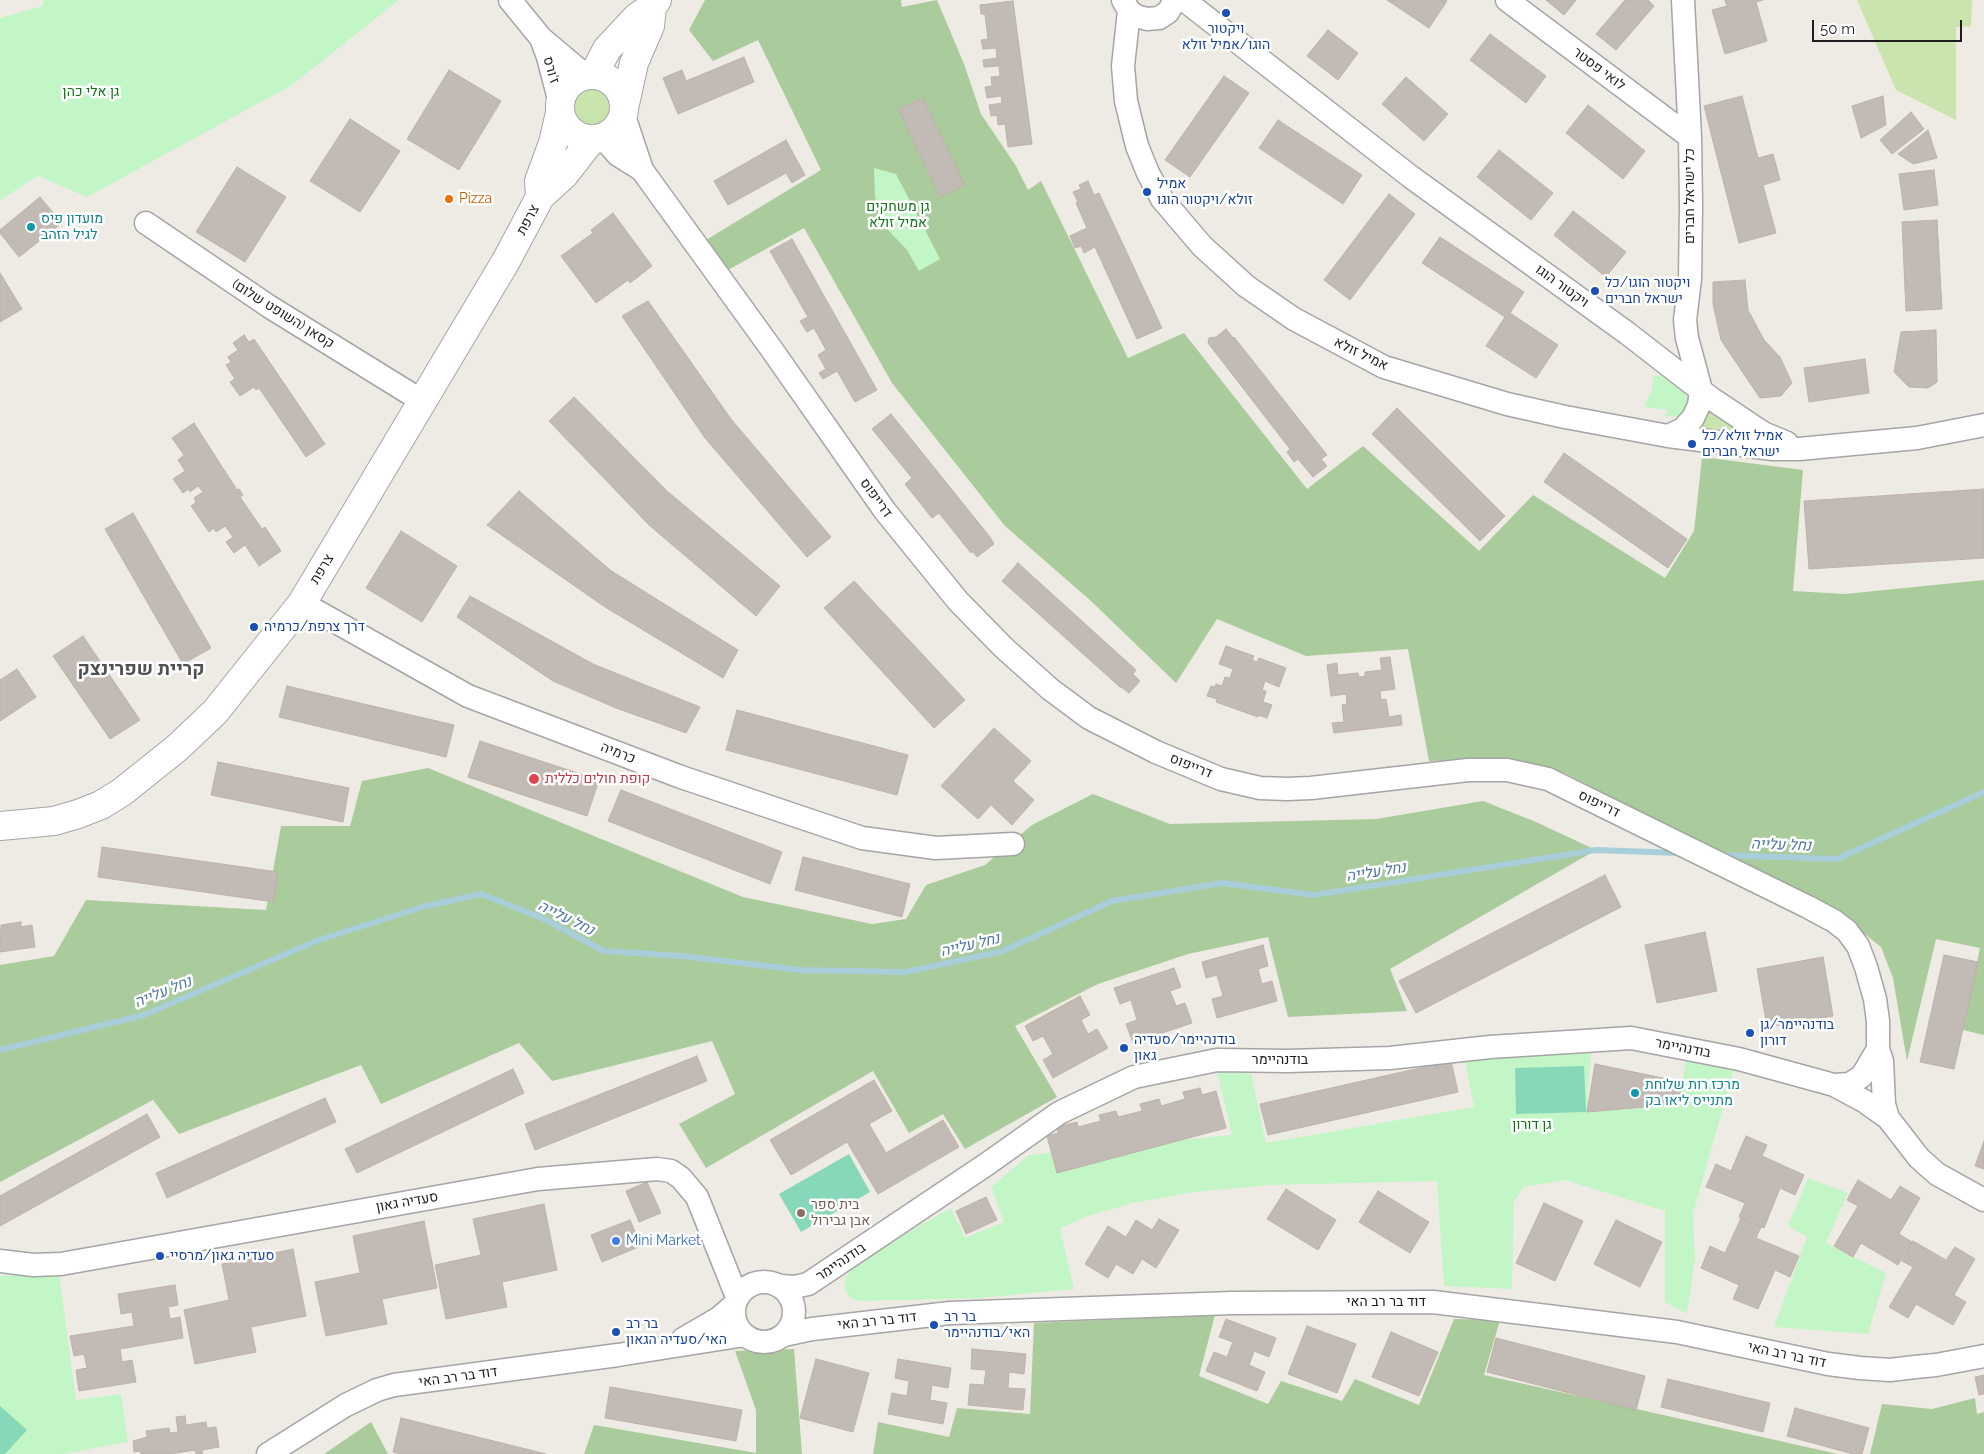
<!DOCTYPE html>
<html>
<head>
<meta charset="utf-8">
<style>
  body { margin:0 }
  #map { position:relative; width:1984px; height:1454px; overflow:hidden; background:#eeebe4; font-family:Raleway,sans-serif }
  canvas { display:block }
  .scale { position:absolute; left:1812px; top:20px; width:150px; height:22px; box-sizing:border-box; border:2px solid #1e1e1e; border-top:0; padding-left:6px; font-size:15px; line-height:18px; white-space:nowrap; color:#1e1e1e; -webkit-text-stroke:4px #fff; paint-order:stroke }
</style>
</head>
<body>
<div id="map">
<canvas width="1984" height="1454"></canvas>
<div class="scale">50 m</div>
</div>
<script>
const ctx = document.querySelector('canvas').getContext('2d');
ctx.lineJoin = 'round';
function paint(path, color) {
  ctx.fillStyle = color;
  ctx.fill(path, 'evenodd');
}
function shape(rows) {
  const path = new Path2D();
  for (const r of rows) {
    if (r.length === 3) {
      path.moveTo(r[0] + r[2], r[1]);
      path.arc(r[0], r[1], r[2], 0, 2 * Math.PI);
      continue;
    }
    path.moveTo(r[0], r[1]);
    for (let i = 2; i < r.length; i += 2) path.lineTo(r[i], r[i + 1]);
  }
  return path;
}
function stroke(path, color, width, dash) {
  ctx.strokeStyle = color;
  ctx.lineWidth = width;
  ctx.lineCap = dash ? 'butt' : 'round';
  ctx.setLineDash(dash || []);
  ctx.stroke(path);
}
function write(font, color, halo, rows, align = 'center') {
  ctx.font = font + ' Raleway,Heebo,sans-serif';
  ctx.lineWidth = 5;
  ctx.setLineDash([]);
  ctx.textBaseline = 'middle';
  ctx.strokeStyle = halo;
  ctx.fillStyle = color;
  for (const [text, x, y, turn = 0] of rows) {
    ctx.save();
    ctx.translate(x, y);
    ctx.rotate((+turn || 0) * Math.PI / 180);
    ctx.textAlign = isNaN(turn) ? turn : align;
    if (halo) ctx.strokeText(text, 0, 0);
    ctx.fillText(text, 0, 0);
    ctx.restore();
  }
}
const grass = shape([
  [1857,0,1972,0,1971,26,1956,27,1956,120,1896,90],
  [593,107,19],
  [1704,403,1741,431,1742,434,1702,430,1698,422]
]);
const forest = shape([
  [705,0,901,0,902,7,937,0,964,64,981,114,1016,166,1028,190,1041,181,1128,358,1184,333,1307,489,1363,446,1479,551,1533,495,1665,578,1694,531,1702,457,1803,470,1793,591,1845,594,1984,580,1984,1035,1963,1030,1980,948,1936,939,1907,1061,1893,978,1881,947,1842,916,1565,773,1510,760,1429,761,1408,649,1306,656,1217,619,1176,683,1091,601,1005,526,892,383,804,228,728,270,706,240,821,170,758,40,713,61,689,30],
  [428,768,743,897,872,924,906,919,926,885,985,865,1032,825,1093,794,1170,824,1376,819,1483,801,1536,822,1596,850,1390,969,1407,1011,1288,1017,1268,937,1188,954,1098,984,1015,1026,1057,1097,965,1149,943,1114,909,1133,873,1071,706,1168,679,1124,735,1094,712,1041,552,1081,519,1043,381,1104,361,1065,179,1134,153,1100,0,1182,0,965,54,956,86,900,266,910,281,826,350,826,362,781],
  [1215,1315,1199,1376,1268,1404,1281,1381,1342,1401,1355,1379,1419,1405,1454,1319,1500,1320,1484,1375,1838,1454,873,1454,878,1422,949,1437,957,1408,1030,1414,1034,1323],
  [794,1349,802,1454,584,1454,594,1425,756,1453,756,1410,735,1351],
  [1975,1398,1977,1414,1984,1412,1984,1454,1870,1454,1882,1404,1932,1409],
  [371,1422,388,1454,324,1454]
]);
const park = shape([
  [43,0,399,0,292,85,87,197,38,176,0,200,0,18,43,6],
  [874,168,896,174,940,259,919,271,907,250,890,232,882,221,875,197],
  [1660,375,1687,395,1689,405,1681,417,1664,416,1668,410,1644,407,1652,390,1653,376],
  [1592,1045,1587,1098,1678,1104,1687,1055,1735,1065,1693,1214,1695,1260,1687,1314,1665,1302,1665,1211,1565,1180,1524,1187,1514,1201,1512,1289,1444,1286,1437,1181,1270,1185,1194,1192,1133,1203,1088,1216,1060,1228,1074,1289,980,1298,861,1301,852,1299,845,1291,845,1279,851,1270,886,1245,951,1208,965,1238,1004,1222,991,1187,1029,1155,1232,1135,1217,1071,1251,1074,1266,1143,1474,1107,1464,1055],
  [1808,1178,1848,1193,1826,1243,1886,1273,1868,1334,1774,1327,1807,1237,1788,1226],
  [59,1273,76,1400,121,1394,128,1442,62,1454,0,1454,0,1276]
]);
const pitch = shape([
  [1584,1066,1586,1112,1516,1114,1515,1068],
  [849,1154,870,1192,801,1232,779,1194],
  [0,1406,27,1430,5,1454,0,1454]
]);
const stream = shape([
  [1720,855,1837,859,1984,792],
  [0,1050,144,1015,316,941,422,907,481,894,542,918,604,951,682,956,801,970,906,972,1003,951,1112,901,1222,883,1314,895,1596,850,1680,853]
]);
const building = shape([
  [1387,0,1445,0,1447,1,1429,28,1387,0],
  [1546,0,1576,0,1564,15,1546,0],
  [1625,0,1648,0,1654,6,1616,50,1596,34,1625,0],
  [1725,0,1763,0,1756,2,1767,41,1725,54,1712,10,1727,6,1725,0],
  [1013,1,1032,144,1008,147,1005,124,998,125,997,115,991,116,989,105,1002,103,1001,96,987,98,985,87,992,86,991,77,1000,76,999,66,984,67,983,60,997,58,996,48,983,49,981,40,988,39,985,14,981,14,980,5,1013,1],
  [1328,30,1358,53,1338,80,1307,56,1328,30],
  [1490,34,1546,76,1526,103,1470,60,1490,34],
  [744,57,754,82,678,114,663,78,682,70,686,81,744,57],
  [449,70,501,101,459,170,407,139,449,70],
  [1224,76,1249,93,1190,177,1165,160,1224,76],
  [1406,77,1448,114,1424,141,1382,104,1406,77],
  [1742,96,1758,158,1773,154,1780,180,1763,185,1776,233,1739,243,1704,106,1742,96],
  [1883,96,1886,125,1861,138,1852,106,1883,96],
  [923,98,965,185,940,197,898,109,923,98],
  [1588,105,1645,151,1623,179,1566,133,1588,105],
  [1911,112,1924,129,1892,154,1880,140,1911,112],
  [350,119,400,151,360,212,310,181,350,119],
  [1278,120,1362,175,1343,204,1259,148,1278,120],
  [1928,130,1937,158,1913,164,1898,154,1928,130],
  [786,140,805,175,792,183,786,173,728,205,714,181,786,140],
  [1499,150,1553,193,1531,220,1477,177,1499,150],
  [237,167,286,197,245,262,196,232,237,167],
  [1934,170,1938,205,1904,210,1899,174,1934,170],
  [1088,181,1094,195,1099,193,1162,328,1137,339,1095,247,1084,253,1081,246,1075,248,1070,236,1087,228,1076,203,1078,202,1073,192,1081,189,1079,185,1088,181],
  [1389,194,1415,214,1350,300,1324,280,1389,194],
  [40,197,62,223,19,257,0,233,0,230,40,197],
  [1573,211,1626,252,1606,277,1554,235,1573,211],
  [613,213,652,266,630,283,628,280,596,303,561,256,593,233,591,230,613,213],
  [1937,220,1942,309,1906,311,1902,222,1937,220],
  [1440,237,1524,292,1510,313,1558,345,1536,378,1486,346,1505,317,1422,263,1440,237],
  [792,239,877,390,855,402,837,371,823,379,819,373,826,369,818,355,826,350,814,328,807,332,803,326,800,321,808,317,770,251,792,239],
  [0,273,22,309,0,322,0,273],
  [1745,280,1748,310,1764,340,1780,357,1792,383,1781,396,1760,398,1721,340,1713,304,1713,282,1745,280],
  [648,301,731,419,831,537,807,557,705,438,622,316,648,301],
  [1226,329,1233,338,1234,337,1327,455,1321,459,1327,466,1313,477,1298,459,1294,462,1287,452,1290,449,1208,343,1209,338,1216,337,1226,329],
  [1936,330,1937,382,1928,388,1909,387,1894,372,1901,332,1936,330],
  [244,335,249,342,254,339,325,444,306,457,259,388,256,390,254,387,240,396,230,382,235,379,226,365,231,362,228,357,238,350,233,343,244,335],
  [1865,359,1869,393,1809,402,1804,368,1865,359],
  [574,397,667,491,780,586,756,616,649,525,549,421,574,397],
  [1397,408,1505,516,1480,541,1372,434,1397,408],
  [891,414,990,537,994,544,977,557,972,551,971,553,939,513,932,518,905,484,912,478,872,429,891,414],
  [194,423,237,490,239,489,243,495,240,497,262,529,265,527,281,551,259,566,245,545,234,553,226,542,233,537,225,526,216,532,214,528,209,532,191,506,196,502,194,498,203,492,198,486,190,492,189,489,183,493,173,479,185,471,178,460,184,455,172,438,194,423],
  [1564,453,1687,539,1668,568,1544,482,1564,453],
  [1984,489,1984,558,1809,569,1804,501,1984,489],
  [519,491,610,570,738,650,723,678,605,607,487,525,519,491],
  [133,513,211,648,183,664,105,529,133,513],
  [401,531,457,566,422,622,366,588,401,531],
  [1018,563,1136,670,1133,674,1140,681,1129,693,1121,687,1121,688,1002,581,1018,563],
  [854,581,965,700,934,728,824,608,854,581],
  [470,596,593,664,700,707,686,733,616,708,553,681,457,617,470,596],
  [83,636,140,720,110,739,53,656,83,636],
  [1226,646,1254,656,1252,660,1257,662,1259,658,1286,668,1279,687,1265,681,1262,690,1266,691,1263,702,1272,705,1267,718,1258,715,1258,717,1216,702,1217,699,1207,696,1211,686,1215,687,1216,684,1222,686,1225,677,1230,678,1233,669,1219,664,1226,646],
  [1390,657,1395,689,1380,691,1381,700,1386,699,1389,717,1401,715,1402,725,1334,733,1332,723,1344,722,1342,705,1347,704,1346,694,1331,696,1327,665,1337,663,1338,675,1358,673,1359,677,1365,676,1365,672,1382,670,1380,658,1390,657],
  [17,669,36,697,0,721,0,680,17,669],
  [287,686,454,725,446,757,279,717,287,686],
  [737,710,908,755,897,795,726,750,737,710],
  [994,728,1031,761,1013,781,1034,800,1012,825,991,805,978,819,941,786,994,728],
  [480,741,599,780,587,816,468,777,480,741],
  [218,762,349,788,343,822,211,795,218,762],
  [621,790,782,852,770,884,608,821,621,790],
  [102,847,278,872,274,902,98,877,102,847],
  [803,857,910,884,902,917,795,890,803,857],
  [1605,875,1621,907,1416,1013,1399,981,1605,875],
  [21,922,21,927,32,925,35,947,0,952,1,925,21,922],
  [1705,932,1717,991,1657,1003,1645,945,1705,932],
  [1263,945,1268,966,1258,969,1262,984,1272,981,1277,1001,1217,1018,1212,999,1223,996,1217,975,1206,978,1202,962,1263,945],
  [1944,955,1978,962,1954,1069,1920,1062,1944,955],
  [1823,957,1833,1016,1767,1027,1757,969,1823,957],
  [1174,968,1181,987,1170,991,1176,1006,1185,1003,1192,1023,1133,1043,1126,1024,1137,1020,1131,1000,1120,1004,1114,988,1174,968],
  [1080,996,1090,1015,1081,1020,1088,1034,1097,1029,1108,1048,1053,1078,1043,1060,1053,1054,1043,1036,1033,1041,1025,1026,1080,996],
  [697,1056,707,1081,535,1150,525,1124,697,1056],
  [1451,1061,1458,1092,1268,1135,1260,1104,1451,1061],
  [1595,1064,1682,1082,1679,1104,1587,1112,1595,1064],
  [513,1069,524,1093,357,1173,345,1149,513,1069],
  [874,1080,892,1111,869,1124,886,1153,943,1120,959,1147,878,1194,847,1142,791,1175,770,1140,874,1080],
  [1200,1088,1202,1095,1216,1091,1226,1128,1057,1173,1047,1136,1058,1133,1057,1127,1077,1122,1078,1127,1101,1121,1099,1115,1116,1111,1118,1117,1142,1111,1140,1104,1159,1099,1161,1106,1185,1099,1183,1092,1200,1088],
  [325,1098,336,1122,167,1198,156,1173,325,1098],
  [147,1114,160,1137,0,1226,0,1196,147,1114],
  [1746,1136,1767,1145,1762,1156,1804,1175,1795,1195,1780,1188,1764,1228,1739,1217,1745,1203,1706,1187,1716,1164,1731,1171,1746,1136],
  [1984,1141,1984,1169,1975,1166,1984,1141],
  [1858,1180,1891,1200,1900,1186,1920,1198,1899,1234,1912,1242,1898,1265,1861,1243,1853,1257,1834,1246,1858,1206,1847,1200,1858,1180],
  [647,1182,661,1213,639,1222,626,1191,647,1182],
  [1286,1189,1336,1220,1318,1250,1267,1219,1286,1189],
  [1378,1191,1429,1222,1410,1253,1359,1222,1378,1191],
  [986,1197,997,1220,966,1234,956,1211,986,1197],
  [1544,1203,1583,1221,1555,1281,1516,1263,1544,1203],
  [544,1204,557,1270,502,1282,507,1307,446,1319,435,1265,481,1255,473,1219,544,1204],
  [1741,1218,1761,1227,1756,1238,1799,1256,1790,1277,1775,1270,1758,1309,1733,1299,1739,1285,1701,1268,1710,1246,1725,1253,1741,1218],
  [1159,1219,1179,1230,1156,1268,1142,1259,1133,1274,1116,1264,1108,1278,1085,1264,1108,1226,1126,1237,1136,1220,1152,1230,1159,1219],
  [630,1220,641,1246,602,1262,591,1235,630,1220],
  [1616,1220,1662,1242,1640,1287,1594,1264,1616,1220],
  [424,1221,437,1288,382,1299,387,1324,326,1336,315,1282,360,1273,353,1236,424,1221],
  [1913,1241,1946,1260,1955,1247,1975,1259,1954,1295,1966,1302,1953,1325,1916,1304,1908,1318,1889,1307,1913,1267,1902,1261,1913,1241],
  [293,1249,306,1316,251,1327,256,1352,195,1364,184,1310,229,1300,222,1264,293,1249],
  [175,1285,178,1305,168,1307,170,1319,180,1317,183,1338,120,1349,122,1362,132,1360,136,1382,79,1391,76,1370,87,1368,84,1354,74,1356,70,1336,134,1326,132,1312,121,1314,118,1294,175,1285],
  [1226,1319,1276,1338,1269,1357,1254,1351,1249,1365,1265,1372,1257,1391,1206,1371,1214,1352,1227,1357,1233,1342,1219,1337,1226,1319],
  [1307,1326,1356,1344,1337,1393,1288,1374,1307,1326],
  [1391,1332,1438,1352,1419,1396,1372,1377,1391,1332],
  [1496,1338,1645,1376,1636,1410,1487,1372,1496,1338],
  [972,1349,1026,1354,1024,1374,1009,1372,1008,1388,1025,1389,1023,1410,968,1405,970,1384,984,1385,986,1370,971,1369,972,1349],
  [816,1359,869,1373,853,1432,800,1418,816,1359],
  [898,1359,951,1368,948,1388,932,1385,930,1400,947,1403,943,1424,888,1414,892,1393,907,1396,909,1381,895,1378,898,1359],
  [1984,1375,1984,1394,1979,1395,1975,1377,1984,1375],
  [1668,1379,1770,1403,1763,1432,1661,1407,1668,1379],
  [610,1387,742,1410,736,1441,605,1418,610,1387],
  [1795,1408,1869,1428,1862,1454,1853,1454,1787,1436,1795,1408],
  [185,1416,186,1425,206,1422,207,1428,216,1427,219,1447,202,1450,203,1453,196,1454,195,1450,170,1454,141,1454,140,1451,134,1452,133,1441,147,1437,146,1431,169,1428,170,1433,178,1432,176,1417,185,1416],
  [401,1418,546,1454,401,1454,393,1452,401,1418]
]);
const minor = shape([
  [510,0,541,38,585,75],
  [1123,0,1129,11,1136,16,1147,19,1159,18,1168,12,1175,0],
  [1184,0,1411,177,1627,333,1712,399,1763,433,1787,443],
  [1507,0,1690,137],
  [1129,11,1123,66,1126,101,1137,146,1148,173,1162,199,1202,246,1246,286,1294,319,1384,367,1507,404,1565,417,1668,436,1773,449,1799,449,1917,438,1984,425],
  [541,38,548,57,560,103],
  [624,116,642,170,770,347,885,511,958,601,1004,648,1050,689,1089,718,1156,752,1221,779,1260,788,1287,789,1311,788,1468,770,1507,770,1548,779,1808,907,1834,921,1847,931,1858,946,1866,967,1875,999,1878,1021,1878,1049,1882,1061,1884,1104,1888,1118],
  [603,138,618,155,642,170],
  [146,223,270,307,422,401],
  [1668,436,1683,429,1693,418,1699,405,1701,390,1687,338,1685,320,1690,279,1691,206,1690,137,1683,0],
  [302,603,468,696,681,777,862,838,936,848,1013,844],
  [1834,1085,1850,1084,1862,1076,1878,1049],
  [0,1261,33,1265,61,1264,538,1179,657,1169,671,1171,681,1178,697,1197,737,1297],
  [764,1312,30],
  [781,1286,794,1287,808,1284,987,1164,1059,1113,1134,1077,1217,1060,1288,1061,1390,1058,1490,1047,1631,1038,1739,1059,1834,1085,1864,1101,1888,1118,1919,1158,1937,1174,1984,1200],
  [784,1335,812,1329,950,1313,1232,1303,1433,1302,1677,1332,1828,1364,1860,1368,1890,1370,1915,1367,1936,1365,1984,1356],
  [683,1339,719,1318,734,1305],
  [268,1454,346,1405,377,1390,394,1385,618,1355,745,1335]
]);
const tertiary = shape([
  [594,74,607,49,637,17,652,7,657,0],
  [592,107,32],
  [625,104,634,63,650,26,652,7],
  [540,197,539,181,553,143,560,113],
  [0,826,54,821,78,814,101,805,122,792,177,748,215,712,302,603,506,261,540,197,564,175,592,139]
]);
const markers = [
  [1226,13,5,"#1a4fb4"],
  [1147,192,5,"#1a4fb4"],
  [449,199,5,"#e8710a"],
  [31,227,5,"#0f9aa8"],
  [1595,291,5,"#1a4fb4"],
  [1692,444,5,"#1a4fb4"],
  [254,627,5,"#1a4fb4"],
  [534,779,6,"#e0444e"],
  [1750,1033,5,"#1a4fb4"],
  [1124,1048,5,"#1a4fb4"],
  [1635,1093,5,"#0f9aa8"],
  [801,1213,5,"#8d6e63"],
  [616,1241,5,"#3f7fe0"],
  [160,1256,5,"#1a4fb4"],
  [934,1325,5,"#1a4fb4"],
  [616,1332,5,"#1a4fb4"]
];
const transitNames = [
  ["ויקטור",1226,29,"center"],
  ["הוגו/אמיל זולא",1226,45,"center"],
  ["אמיל",1157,184],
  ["זולא/ויקטור הוגו",1157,200],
  ["ויקטור הוגו/כל",1605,283],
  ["ישראל חברים",1605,299],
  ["אמיל זולא/כל",1702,436],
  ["ישראל חברים",1702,452],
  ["דרך צרפת/כרמיה",264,627],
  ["בודנהיימר/גן",1760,1025],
  ["דורון",1760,1041],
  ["בודנהיימר/סעדיה",1134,1040],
  ["גאון",1134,1056],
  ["סעדיה גאון/מרסיי",170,1256],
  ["בר רב",944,1317],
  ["האי/בודנהיימר",944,1333],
  ["בר רב",626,1324],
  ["האי/סעדיה הגאון",626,1340]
];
const streetNames = [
  ["לואי פסטר",1599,69,37],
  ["ז'ורס",551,70,74],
  ["כל ישראל חברים",1690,196,-90],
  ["צרפת",528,220,-62],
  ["ויקטור הוגו",1562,286,36],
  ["קסאן (השופט שלום)",283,314,32],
  ["אמיל זולא",1361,354,26],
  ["דרייפוס",876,498,54],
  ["צרפת",322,569,-59],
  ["כרמיה",618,753,21],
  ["דרייפוס",1191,766,22],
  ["דרייפוס",1599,804,26],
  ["בודנהיימר",1683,1048,11],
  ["בודנהיימר",1280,1060],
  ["סעדיה גאון",407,1202,-10],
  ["בודנהיימר",841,1262,-34],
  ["דוד בר רב האי",1386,1302],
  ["דוד בר רב האי",877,1321,-6],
  ["דוד בר רב האי",1787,1355,12],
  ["דוד בר רב האי",458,1377,-8]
];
const parkNames = [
  ["גן אלי כהן",91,92],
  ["גן משחקים",898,207],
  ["אמיל זולא",898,223],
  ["גן דורון",1532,1125]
];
const foodNames = [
  ["Pizza",459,199]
];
const cultureNames = [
  ["מועדון פיס",41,219],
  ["לגיל הזהב",41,235],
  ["מרכז רות שלוחת",1645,1085],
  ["מתנייס ליאו בק",1645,1101]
];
const healthNames = [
  ["קופת חולים כללית",545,779]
];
const educationNames = [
  ["בית ספר",811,1205],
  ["אבן גבירול",811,1221]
];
const shopNames = [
  ["Mini Market",626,1241]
];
const waterNames = [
  ["נחל עלייה",1781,845,2],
  ["נחל עלייה",1376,872,-9],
  ["נחל עלייה",566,918,26],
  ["נחל עלייה",970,945,-13],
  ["נחל עלייה",163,992,-22]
];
const districtNames = [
  ["קריית שפרינצק",141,669]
];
paint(grass, '#c9e5ad');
paint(forest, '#aacb9b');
paint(park, '#c3f6c7');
paint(pitch, '#87d8b8');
stroke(stream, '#a7ced9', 6);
paint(building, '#c2bab4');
stroke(building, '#bfb1a7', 1);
stroke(minor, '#a5a5a5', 25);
stroke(tertiary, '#a5a5a5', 30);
stroke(minor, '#fff', 22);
stroke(tertiary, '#fff', 28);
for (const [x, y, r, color] of markers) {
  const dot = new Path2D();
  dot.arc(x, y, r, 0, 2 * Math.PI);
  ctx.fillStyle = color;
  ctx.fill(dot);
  stroke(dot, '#fff', 2);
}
write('14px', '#164399', '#fff', transitNames, 'left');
write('14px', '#1e1e1e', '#fff', streetNames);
write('14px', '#127519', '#fff', parkNames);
write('14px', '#c56008', '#fff', foodNames, 'left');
write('14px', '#0d838f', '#fff', cultureNames, 'left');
write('14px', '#be3a42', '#fff', healthNames, 'left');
write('14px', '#785e54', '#fff', educationNames, 'left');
write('14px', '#366cbe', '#fff', shopNames, 'left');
write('italic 15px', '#4d77a0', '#fff', waterNames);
write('bold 19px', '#515151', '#fff', districtNames);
</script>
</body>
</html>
